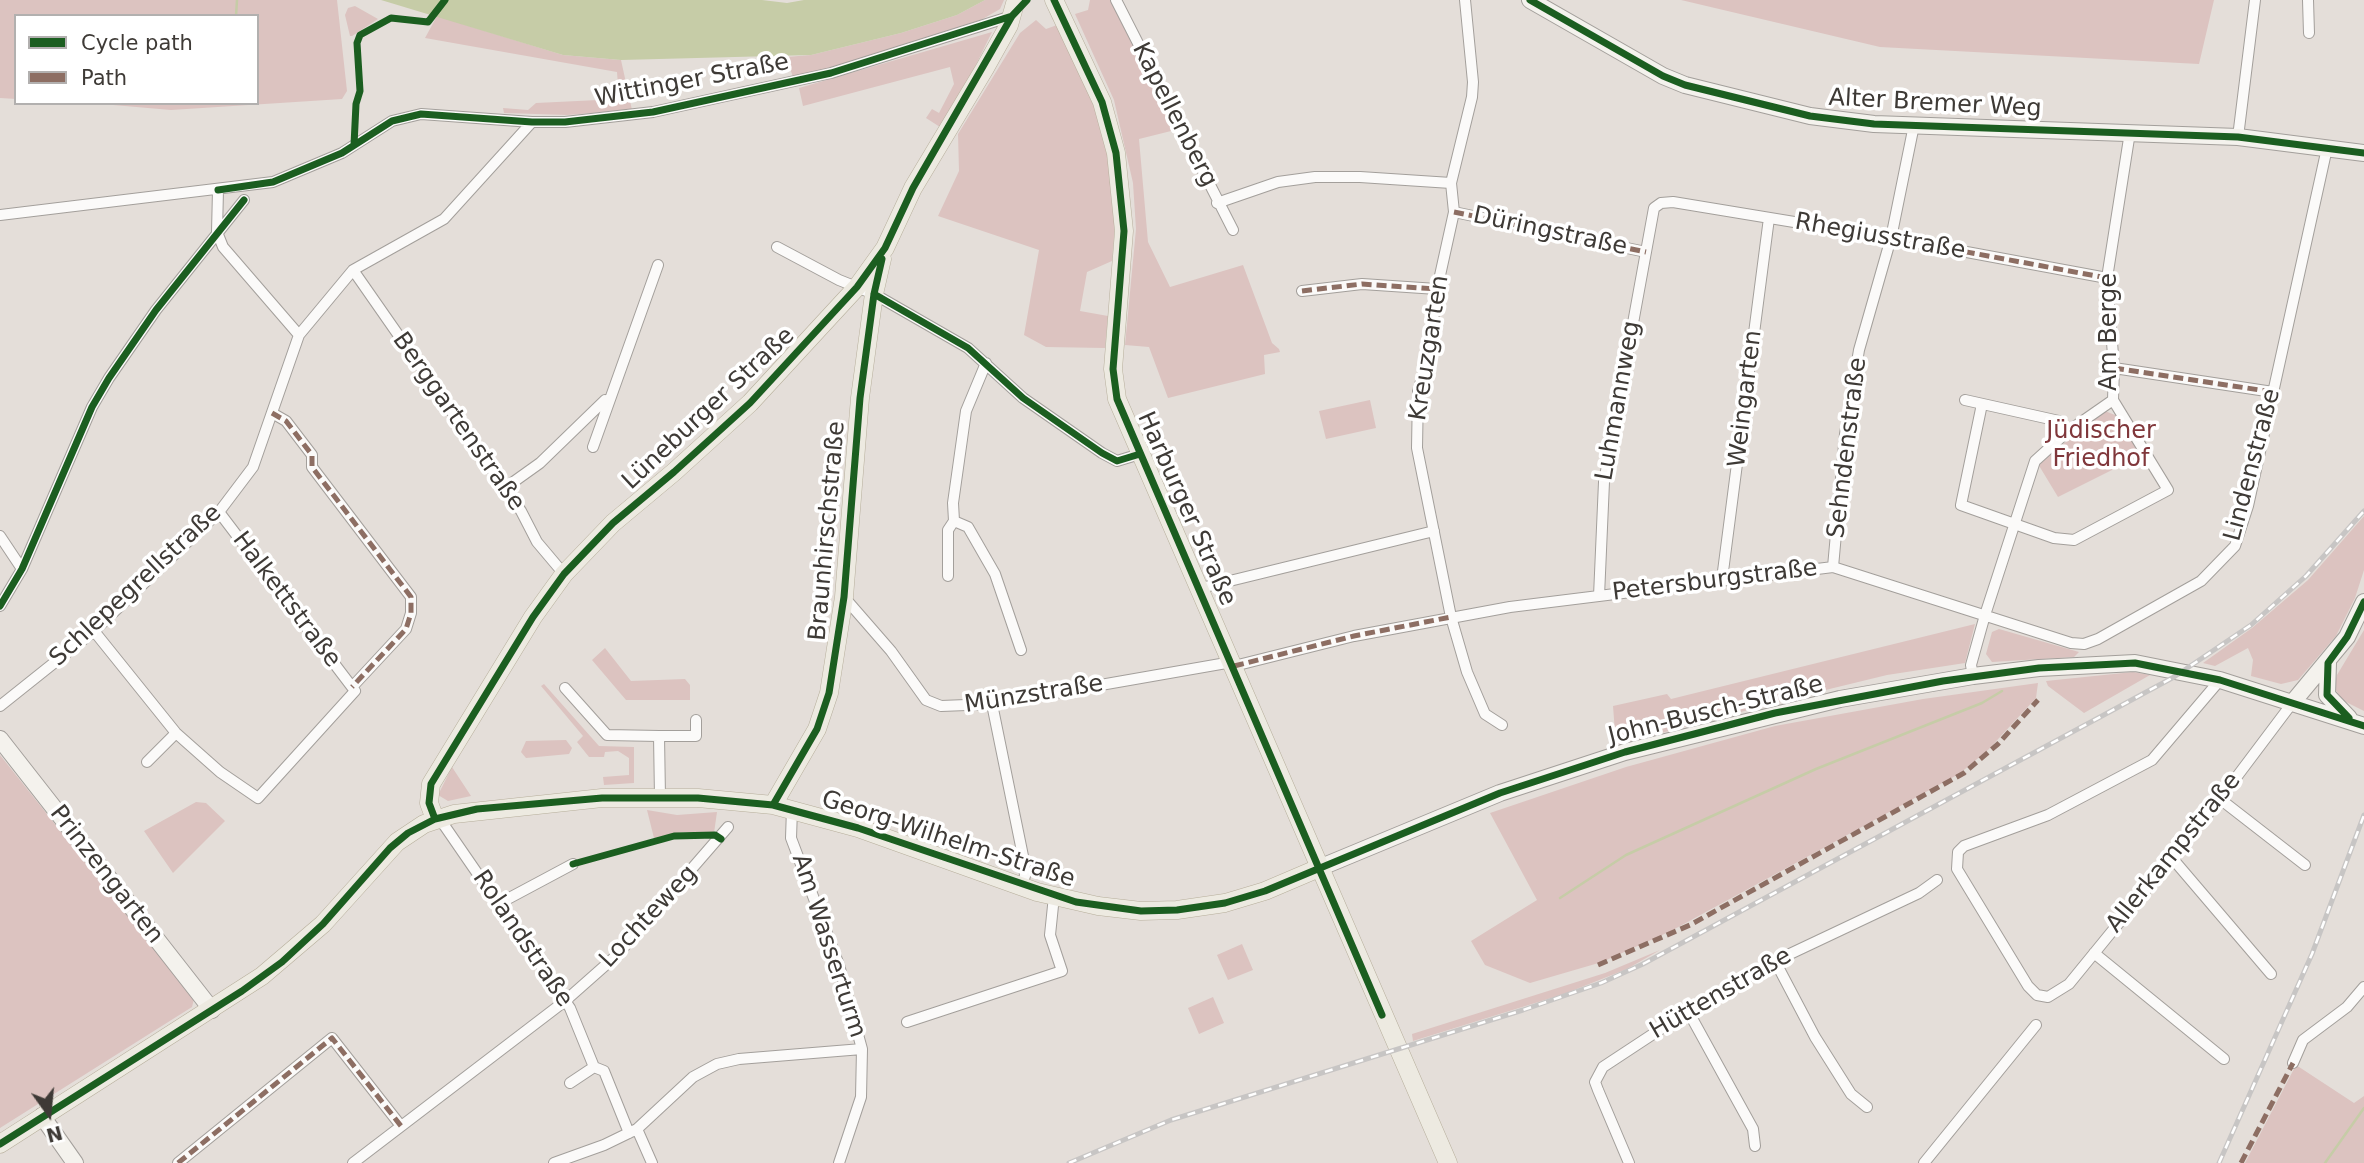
<!DOCTYPE html>
<html>
<head>
<meta charset="utf-8">
<style>
  body { margin:0 }
  #map { position:relative; width:2364px; height:1163px; overflow:hidden; background:#e4ded9; font-family:"DejaVu Sans",sans-serif }
  canvas { display:block }
  .legend { position:absolute; left:14px; top:14px; width:245px; height:91px; box-sizing:border-box; background:#fff; border:2px solid #b2b0af; margin:0; padding:9px 12px; list-style:none; font-size:21px; color:#3e3a36 }
  .legend li { display:flex; align-items:center; gap:14px; height:35px }
  .legend b { width:35px; border:2px solid #b2b0af }
  .north { position:absolute; left:14px; top:1079px; width:70px; height:70px; -webkit-text-stroke:5px #fff; paint-order:stroke; rotate:165deg; font-size:19px; font-weight:700; line-height:28px; text-align:center; color:#3e3a36 }
  .north::after { content:''; display:block; margin:auto; width:24px; height:32px; background:#3e3a36; clip-path:polygon(50% 0,100% 100%,50% 72%,0 100%) }
</style>
</head>
<body>
<div id="map">
<canvas width="2364" height="1163"></canvas>
<ul class="legend">
<li><b style="height:9px;background:#1b5e20"></b>Cycle path</li>
<li><b style="height:9px;background:#8d6e63"></b>Path</li>
</ul>
<div class="north">N</div>
</div>
<script>
const ctx = document.querySelector('canvas').getContext('2d');
ctx.lineJoin = 'round';
function paint(path, color) {
  ctx.fillStyle = color;
  ctx.fill(path, 'evenodd');
}
function shape(rows) {
  const path = new Path2D();
  for (const r of rows) {
    path.moveTo(r[0], r[1]);
    for (let i = 2; i < r.length; i += 2) path.lineTo(r[i], r[i + 1]);
  }
  return path;
}
function stroke(path, color, width, dash) {
  ctx.strokeStyle = color;
  ctx.lineWidth = width;
  ctx.lineCap = dash ? 'butt' : 'round';
  ctx.setLineDash(dash || []);
  ctx.stroke(path);
}
function write(font, color, halo, rows, align = 'center') {
  ctx.font = font + ' "DejaVu Sans",sans-serif';
  ctx.lineWidth = 7;
  ctx.setLineDash([]);
  ctx.textBaseline = 'middle';
  ctx.strokeStyle = halo;
  ctx.fillStyle = color;
  for (const [text, x, y, turn = 0] of rows) {
    ctx.save();
    ctx.translate(x, y);
    ctx.rotate((+turn || 0) * Math.PI / 180);
    ctx.textAlign = isNaN(turn) ? turn : align;
    if (halo) ctx.strokeText(text, 0, 0);
    ctx.fillText(text, 0, 0);
    ctx.restore();
  }
}
const green = shape([
  [0,0,337,0,347,91,342,99,171,110,90,103,257,103,257,16,16,16,16,99,0,98],
  [985,0,1004,0,1000,9,981,20,827,69,793,77,786,57,811,55,901,33,957,15],
  [1090,0,1120,0,1183,128,1139,139,1148,242,1170,287,1243,265,1272,343,1279,349,1280,352,1264,355,1265,374,1168,398,1149,347,1125,345,1136,229,1133,183,1114,100,1075,14,1088,10],
  [1681,0,2214,0,2199,64,1880,47],
  [355,6,378,19,352,36,350,36,345,15,348,8],
  [437,16,563,55,621,60,632,110,567,115,504,113,503,108,528,110,536,103,619,99,617,72,425,38],
  [1036,20,1046,29,1060,24,1087,81,1102,124,1111,177,1115,225,1112,261,1087,272,1080,311,1108,316,1105,348,1046,347,1024,335,1039,250,938,216,959,171,958,134,1020,33],
  [992,32,966,85,940,127,926,118,932,109,939,113,954,84,950,67,803,106,799,88],
  [1370,400,1376,428,1326,439,1319,411],
  [2105,411,2120,417,2142,455,2058,497,2038,464],
  [2364,516,2364,570,2355,598,2336,636,2298,680,2281,684,2251,676,2253,660,2248,648,2215,666,2203,663,2252,628,2308,580],
  [1975,624,1965,663,1887,675,1809,694,1616,745,1613,706,1667,694,1671,699],
  [1999,629,2079,652,2074,657,1992,662,1986,654,1992,632],
  [2364,630,2364,711,2342,700,2334,687,2337,675],
  [605,648,631,681,685,679,690,685,690,700,626,700,592,660],
  [2133,672,2150,675,2084,713,2048,686,2046,681],
  [2038,683,2036,698,1988,750,1959,774,1671,931,1602,962,1530,983,1485,965,1471,941,1537,900,1490,813,1626,767,1775,726,1923,699],
  [544,684,599,746,634,747,634,783,604,785,603,777,629,775,629,758,618,751,605,752,604,757,589,757,577,742,583,736,541,686],
  [566,740,572,748,569,754,526,758,521,752,526,741],
  [0,755,194,999,192,1007,0,1128],
  [452,767,471,796,448,801,438,795],
  [196,802,206,803,225,821,173,873,144,831],
  [647,810,677,815,717,812,714,833,682,832,654,838],
  [1242,944,1253,970,1228,980,1217,955],
  [1660,950,1627,969,1564,994,1413,1041,1412,1034,1605,973],
  [1213,997,1224,1023,1199,1034,1188,1008],
  [2296,1065,2354,1103,2364,1096,2364,1163,2245,1163]
]);
const water = shape([
  [381,0,762,0,787,3,804,0,985,0,957,15,901,33,811,55,621,60,563,55]
]);
const stream = shape([
  [236,16,237,0],
  [1560,898,1626,855,1816,769,1982,703,2002,691],
  [2325,1163,2364,1108]
]);
const street = shape([
  [1116,0,1233,230],
  [1465,0,1473,82,1472,97,1451,183,1454,212,1437,289,1428,359,1418,391,1417,448,1451,617,1467,672,1485,714,1502,725],
  [2308,0,2309,33],
  [2238,137,2255,0],
  [218,190,217,232,223,247,299,335],
  [1217,203,1278,182,1315,177,1360,177,1451,183],
  [1454,212,1646,252],
  [0,215,273,182,342,153,392,121,421,114,532,122,565,122,653,112,831,73,1012,16],
  [777,247,839,280,874,294,968,348,1023,398,1102,453,1117,461,1140,454],
  [353,270,521,511,537,542,564,574],
  [1302,291,1362,284,1437,289],
  [2114,368,2273,392],
  [1965,400,2059,421,2067,432],
  [1982,404,1961,505,2054,538,2074,540,2168,490,2113,400],
  [593,447,658,265],
  [505,488,540,463,605,400],
  [219,512,352,687],
  [954,521,968,527,995,574,1021,650],
  [0,536,22,569],
  [1833,567,1845,434,1859,350,1891,238,1914,125],
  [948,576,948,530,954,521,953,503,966,411,986,363],
  [1722,579,1769,218],
  [1201,588,1434,531],
  [1599,596,1604,482,1654,208,1661,203,1673,202,1891,238,2107,278],
  [844,597,891,651,926,700,941,706,992,704,1232,662],
  [0,606,22,569,92,407,109,378,156,310,244,200],
  [94,631,176,733,220,772,258,798,355,691,352,687,406,629,411,613,411,597,312,467,312,455,286,421,272,413],
  [1234,666,1354,636,1510,607,1833,567,2071,643,2084,644,2098,639,2201,581,2235,546,2248,506,2327,148],
  [1973,676,1971,665,1985,615,2035,461,2067,432,2113,400,2114,368,2107,278,2130,132],
  [2220,680,2152,760,2048,815,1964,846,1958,852,1957,869,2028,986,2037,995,2048,997,2069,984,2220,799,2293,702],
  [565,688,607,735,659,736,660,797],
  [992,704,1024,861,1025,876,1021,886],
  [0,706,94,631,219,512,253,467,299,335,353,270,444,219,532,122],
  [659,736,696,736,696,720],
  [147,762,176,733],
  [2220,799,2305,865],
  [792,809,791,838,839,965,862,1049,861,1097,839,1163],
  [435,819,444,825,570,1008,594,1067,604,1071,629,1133],
  [2172,858,2271,974],
  [500,903,573,864],
  [2094,953,2224,1059],
  [1775,961,1815,1037,1851,1094,1867,1107],
  [1688,1011,1753,1129,1755,1146],
  [907,1022,1062,971,1050,935,1054,896],
  [2293,1063,2303,1040,2347,1007,2364,987],
  [570,1083,594,1067],
  [637,1129,652,1163],
  [178,1163,332,1038,401,1126],
  [353,1163,565,1001,617,955,728,827],
  [554,1163,604,1145,637,1129,693,1077,717,1064,739,1059,862,1049],
  [1629,1163,1598,1090,1595,1082,1603,1067,1688,1011,1775,961,1919,893,1937,880],
  [1924,1163,2036,1025]
]);
const secondary = shape([
  [1530,0,1663,76,1685,85,1810,116,1874,124,2238,137,2364,153],
  [2328,663,2327,695,2349,718],
  [2293,702,2347,637,2364,602],
  [0,739,212,1010],
  [1319,868,1500,793,1625,752,1840,699,1973,676,2039,668,2135,663,2220,680,2364,726],
  [42,1116,75,1163]
]);
const primary = shape([
  [1054,0,1102,102,1116,153,1124,231,1113,369,1117,399,1448,1163],
  [773,805,817,729,829,693,844,597,860,398,874,294,882,259],
  [435,819,429,803,431,784,533,617,564,574,613,523,674,472,750,403,857,287,885,248,913,188,985,68,1009,25,1016,0],
  [0,1144,262,976,323,924,397,842,424,824,454,814,602,798,698,798,773,805,858,828,1037,892,1098,906,1141,911,1177,910,1225,903,1265,891,1319,868]
]);
const rail = shape([
  [1069,1163,1171,1120,1523,1010,1601,983,1643,964,2174,677,2251,625,2306,576,2364,511],
  [2219,1163,2312,954,2364,815]
]);
const quiet = shape([
  [1454,212,1646,252],
  [1891,238,2107,278],
  [1302,291,1362,284,1437,289],
  [2114,368,2273,392],
  [272,413,286,421,312,455,312,467,411,597,411,613,406,629,352,687],
  [1234,666,1354,636,1451,617],
  [1598,965,1690,925,1964,773,1998,744,2038,700],
  [178,1163,332,1038,401,1126],
  [2241,1163,2293,1063]
]);
const cycleway = shape([
  [1054,0,1102,102,1116,153,1124,231,1113,369,1117,399,1382,1015],
  [1530,0,1663,76,1685,85,1810,116,1874,124,2238,137,2364,153],
  [354,145,356,104,360,91,357,43,360,35,391,18,428,22,445,0],
  [218,190,273,182,342,153,392,121,421,114,532,122,565,122,653,112,831,73,1012,16],
  [874,294,968,348,1023,398,1102,453,1117,461,1140,454],
  [0,606,22,569,92,407,109,378,156,310,244,200],
  [2349,718,2327,695,2328,663,2347,637,2364,602],
  [773,805,817,729,829,693,844,597,860,398,874,294,882,259],
  [435,819,429,803,431,784,533,617,564,574,613,523,674,472,750,403,857,287,885,248,913,188,1012,16,1027,0],
  [573,864,674,836,715,835,721,839],
  [0,1144,242,991,282,962,323,924,390,848,408,833,435,819,477,809,602,798,698,798,773,805,858,828,1076,902,1141,911,1177,910,1225,903,1265,891,1500,793,1625,752,1775,713,1943,681,2039,668,2135,663,2220,680,2364,726]
]);
const streetNames = [
  ["Wittinger Straße",692,81,-11],
  ["Alter Bremer Weg",1935,104,3],
  ["Kapellenberg",1174,115,63],
  ["Düringstraße",1550,232,12],
  ["Rhegiusstraße",1880,237,10],
  ["Am Berge",2110,332,-90],
  ["Kreuzgarten",1430,348,-81],
  ["Weingarten",1746,399,-83],
  ["Luhmannweg",1619,401,-80],
  ["Lüneburger Straße",709,409,-43],
  ["Berggartenstraße",458,422,55],
  ["Sehndenstraße",1848,448,-83],
  ["Lindenstraße",2253,465,-75],
  ["Harburger Straße",1186,509,66],
  ["Braunhirschstraße",828,531,-85],
  ["Petersburgstraße",1715,581,-7],
  ["Schlepegrellstraße",136,586,-43],
  ["Halkettstraße",286,600,53],
  ["Münzstraße",1034,695,-9],
  ["John-Busch-Straße",1716,711,-14],
  ["Georg-Wilhelm-Straße",948,840,18],
  ["Allerkampstraße",2174,853,-51],
  ["Prinzengarten",106,875,52],
  ["Lochteweg",649,917,-47],
  ["Rolandstraße",522,939,56],
  ["Am Wasserturm",828,946,72],
  ["Hüttenstraße",1721,994,-30]
];
const parkNames = [
  ["Jüdischer",2101,432],
  ["Friedhof",2101,460]
];
paint(green, '#dcc3c0');
paint(water, '#c6cca7');
stroke(stream, '#c6cca7', 2.5);
stroke(street, '#a39f9b', 12);
stroke(secondary, '#a39f9b', 18);
stroke(primary, '#b6ae9b', 19);
stroke(street, '#fbfaf9', 10);
stroke(secondary, '#f4f2ed', 16);
stroke(primary, '#edeae1', 18);
stroke(rail, '#c7c5c4', 5);
stroke(rail, '#fff', 2.5, [8]);
stroke(quiet, '#8d6e63', 5, [10, 5]);
stroke(cycleway, '#1b5e20', 7);
write('24px', '#3e3a36', '#fff', streetNames);
write('24px', '#80373b', '#fff', parkNames);
</script>
</body>
</html>
